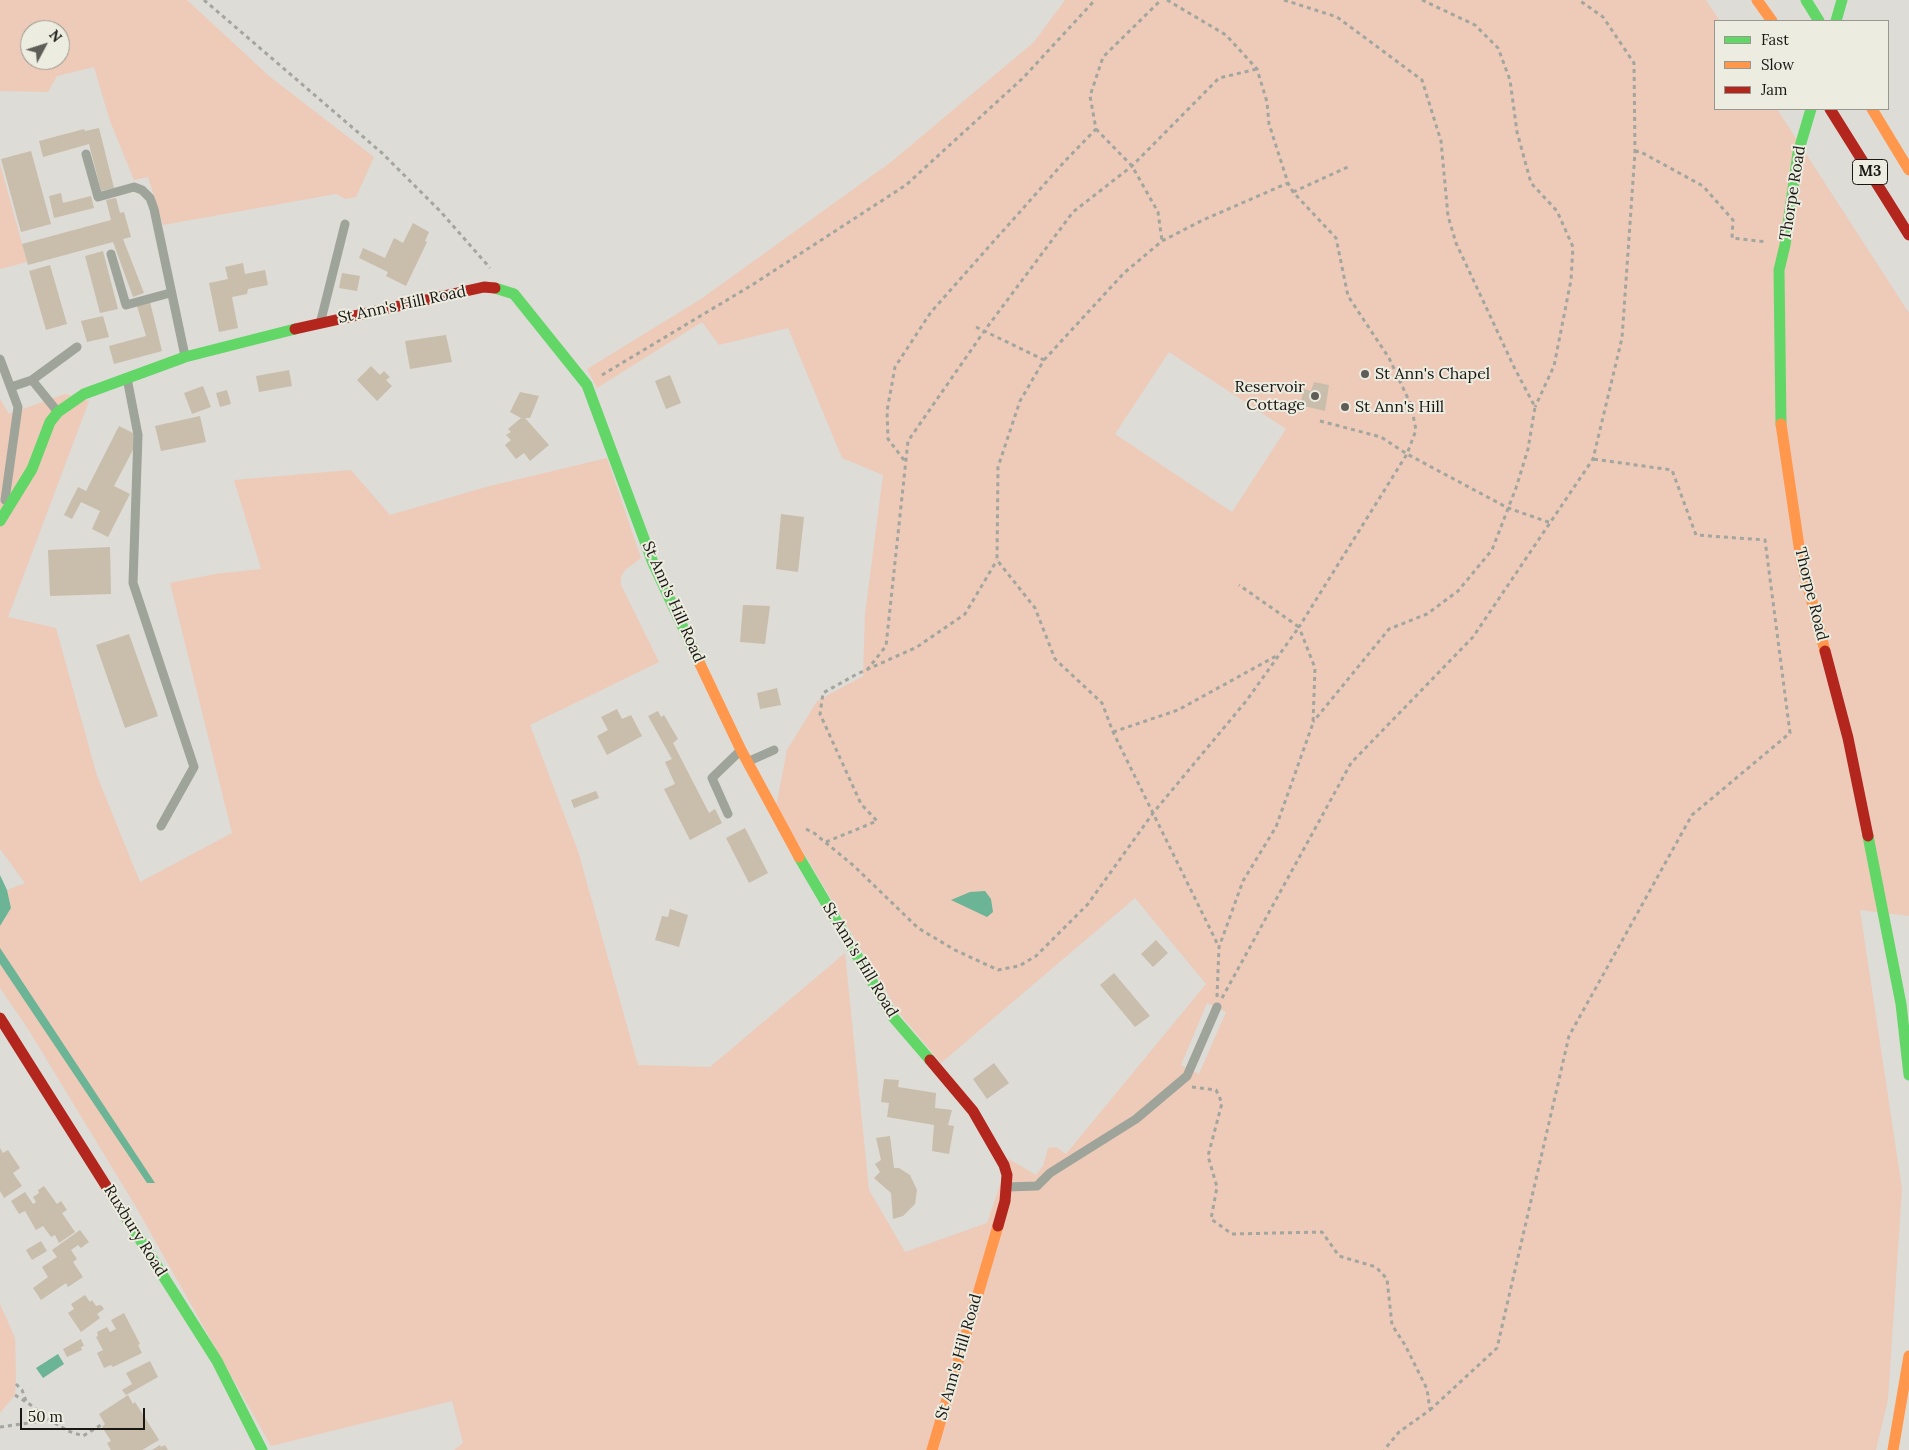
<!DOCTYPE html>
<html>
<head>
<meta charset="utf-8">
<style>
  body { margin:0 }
  #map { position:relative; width:1909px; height:1450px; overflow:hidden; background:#dddcd6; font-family:Lora,serif }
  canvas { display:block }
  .legend { position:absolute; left:1714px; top:20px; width:175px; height:90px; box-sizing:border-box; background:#edece0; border:1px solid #98978e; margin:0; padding:6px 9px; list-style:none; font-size:15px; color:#191814 }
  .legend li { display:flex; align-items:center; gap:10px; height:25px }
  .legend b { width:25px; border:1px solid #98978e }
  .north { position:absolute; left:20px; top:20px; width:50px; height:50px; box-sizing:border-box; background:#edece0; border:1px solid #98978e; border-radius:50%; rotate:50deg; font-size:14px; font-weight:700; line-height:20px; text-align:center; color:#191814 }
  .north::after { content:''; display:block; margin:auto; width:18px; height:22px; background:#5e5d58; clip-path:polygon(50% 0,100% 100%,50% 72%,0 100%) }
  .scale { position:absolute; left:20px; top:1408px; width:125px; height:22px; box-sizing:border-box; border:2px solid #191814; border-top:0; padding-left:6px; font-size:15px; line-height:18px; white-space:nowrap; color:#191814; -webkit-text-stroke:4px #edece0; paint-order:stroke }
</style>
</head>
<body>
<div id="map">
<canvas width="1909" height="1450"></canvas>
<ul class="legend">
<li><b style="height:6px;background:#63d668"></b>Fast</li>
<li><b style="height:6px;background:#ff974d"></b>Slow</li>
<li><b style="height:6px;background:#b3261e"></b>Jam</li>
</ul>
<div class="north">N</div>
<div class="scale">50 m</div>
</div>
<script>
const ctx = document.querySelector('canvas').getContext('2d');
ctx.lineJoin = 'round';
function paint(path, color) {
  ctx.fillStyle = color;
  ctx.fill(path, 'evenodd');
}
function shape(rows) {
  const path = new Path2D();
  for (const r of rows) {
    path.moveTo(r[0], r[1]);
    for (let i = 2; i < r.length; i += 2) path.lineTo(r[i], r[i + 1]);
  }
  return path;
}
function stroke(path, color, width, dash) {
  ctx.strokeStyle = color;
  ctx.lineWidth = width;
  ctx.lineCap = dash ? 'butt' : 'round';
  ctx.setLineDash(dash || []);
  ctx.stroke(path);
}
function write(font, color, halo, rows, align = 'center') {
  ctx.font = font + ' Lora,serif';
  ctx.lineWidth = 4;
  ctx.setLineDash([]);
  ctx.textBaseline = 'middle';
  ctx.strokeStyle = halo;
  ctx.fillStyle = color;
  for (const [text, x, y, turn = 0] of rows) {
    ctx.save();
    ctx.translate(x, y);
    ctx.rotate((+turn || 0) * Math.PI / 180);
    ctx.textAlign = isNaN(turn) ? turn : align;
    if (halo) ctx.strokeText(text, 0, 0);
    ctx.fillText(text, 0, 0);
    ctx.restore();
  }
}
const green = shape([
  [0,0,187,0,269,76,374,157,356,197,345,199,336,194,163,225,148,177,134,180,110,121,94,67,57,76,48,92,0,91],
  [30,30,60,30,60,60,30,60],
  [1065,0,1706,0,1720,21,1715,21,1715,109,1777,109,1909,313,1909,916,1860,910,1902,1189,1888,1400,1876,1450,454,1450,463,1443,452,1401,271,1446,136,1207,28,1029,0,988,0,926,11,908,7,890,25,883,0,849,0,399,9,414,65,394,89,401,8,617,56,628,97,776,140,882,232,833,170,583,215,574,261,569,234,480,351,470,390,515,486,487,607,458,641,558,625,570,621,577,621,585,659,662,530,725,578,851,638,1065,710,1067,845,953,869,1190,905,1252,987,1223,1009,1159,1036,1175,1043,1166,1048,1148,1056,1147,1066,1154,1206,984,1135,898,941,1063,899,1013,776,806,787,750,817,701,863,676,865,614,883,475,842,458,788,328,719,345,702,322,597,388,587,369,701,299,891,162,1034,42],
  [1169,352,1286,429,1232,512,1115,434],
  [1207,1003,1226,1012,1199,1074,1181,1065],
  [0,164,27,262,0,269],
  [0,1304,15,1338,16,1379,15,1395,0,1413]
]);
const water = shape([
  [0,875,7,890,11,908,0,926],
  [985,891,991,899,993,912,987,917,951,900,970,892],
  [0,948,14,969,155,1183,147,1183,0,964],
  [58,1354,64,1364,43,1378,36,1368]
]);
const building = shape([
  [99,128,114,188,101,191,89,144,43,157,39,141,84,129,85,131],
  [31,151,51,224,21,232,1,159],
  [61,193,63,203,91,196,94,208,54,218,49,196],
  [116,198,120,213,124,212,131,237,123,239,144,293,133,297,113,242,28,265,22,244,111,220,106,200],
  [413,223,429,232,425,241,427,242,406,286,386,276,388,272,359,258,363,248,385,258,394,238,403,243],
  [103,251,118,309,100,313,85,256],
  [243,263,245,274,265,270,268,285,248,289,247,294,232,297,238,328,219,332,209,283,228,279,225,267],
  [50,265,67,324,46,330,29,271],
  [342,273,360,276,357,291,339,288],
  [150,302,162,351,114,364,109,346,146,336,137,306],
  [103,316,109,337,87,342,81,321],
  [446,335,452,362,410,369,405,341],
  [371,366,380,375,384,371,390,377,386,380,392,386,377,401,357,380],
  [289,370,292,386,259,392,256,376],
  [670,375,681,403,666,409,655,381],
  [1314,382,1329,385,1325,411,1300,405,1304,389,1311,391],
  [203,386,211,407,192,414,184,393],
  [227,390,231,404,220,407,216,393],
  [520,392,539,396,530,418,525,418,549,445,530,461,524,453,516,459,505,445,511,440,506,435,511,432,508,429,521,418,510,412],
  [200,416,206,442,161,451,155,426],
  [119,426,135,434,135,446,114,486,130,494,108,537,92,529,100,511,81,502,72,519,64,515,78,487,86,491],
  [781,514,804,517,798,572,776,569],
  [110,547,111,594,50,596,48,550],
  [743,605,770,606,765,644,740,642],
  [129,634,158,716,125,728,96,645],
  [777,688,781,705,760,709,757,693],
  [617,709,622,719,631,715,642,736,607,755,597,736,608,730,601,717],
  [658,711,661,717,664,715,678,739,673,743,709,813,715,809,722,823,690,840,664,789,675,784,665,762,672,759,648,716],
  [596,791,599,798,574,808,571,800],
  [745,828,768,873,749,883,726,838],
  [670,909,688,915,679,947,655,940,662,916,668,917],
  [1156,940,1168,953,1153,967,1141,954],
  [1114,973,1150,1016,1135,1027,1100,985],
  [994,1063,1009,1083,987,1099,973,1079],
  [884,1079,899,1080,898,1087,936,1093,935,1108,952,1110,948,1125,954,1126,949,1154,932,1151,934,1125,887,1117,889,1103,881,1102],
  [890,1136,894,1168,899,1168,910,1175,917,1190,915,1204,903,1216,893,1219,891,1193,874,1178,880,1172,875,1164,881,1160,876,1138],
  [0,1148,3,1153,8,1150,20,1168,13,1173,22,1186,4,1198,0,1191],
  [44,1186,57,1204,61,1201,67,1210,62,1213,75,1232,59,1243,55,1235,51,1237,43,1226,36,1230,25,1211,19,1214,11,1201,25,1192,33,1204,36,1202,33,1197,39,1193,38,1190],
  [80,1230,89,1242,81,1248,78,1245,71,1250,77,1259,73,1262,83,1277,68,1287,66,1283,41,1300,33,1288,48,1277,42,1267,57,1257,52,1250],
  [41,1241,47,1251,32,1260,26,1250],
  [85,1295,90,1302,92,1300,96,1306,101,1305,104,1309,97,1314,100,1318,81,1332,68,1313,74,1309,71,1304],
  [124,1313,140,1344,138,1345,142,1353,113,1367,111,1365,104,1368,97,1353,103,1350,96,1337,98,1336,97,1332,107,1327,110,1332,116,1329,111,1320],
  [81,1339,84,1346,81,1347,82,1350,67,1357,63,1349],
  [150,1361,158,1377,126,1395,122,1390,132,1384,126,1373],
  [128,1395,133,1404,135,1402,159,1440,142,1450,111,1450,107,1443,111,1441,102,1427,105,1424,99,1414],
  [160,1445,161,1447,165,1445,168,1450,152,1450]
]);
const path = shape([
  [204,0,382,153,441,212,490,268],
  [1167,0,1226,35,1257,69,1267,102,1269,124,1288,183,1293,192,1336,238,1348,296,1389,358,1411,405,1416,430,1407,454,1299,627,1315,668,1313,723,1276,827,1243,881,1219,947,1217,997],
  [1284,0,1337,17,1422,80,1441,141,1448,216,1456,243,1514,367,1535,407,1528,449,1516,488,1492,550,1458,591,1427,614,1389,629,1313,722],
  [1422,0,1475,25,1498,48,1510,80,1517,132,1531,183,1557,211,1573,247,1571,280,1554,366,1535,407],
  [1096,129,1132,166,1158,212,1162,241],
  [1635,152,1639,151,1703,186,1733,220,1732,238,1767,242],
  [1293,192,1350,166],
  [976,327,1044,360,1020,401,998,467,997,560,1035,608,1055,659,1102,703,1113,732,1219,947],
  [1044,360,1124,273,1162,241,1203,220,1288,183],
  [602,375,752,285,906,185,1023,78,1095,0],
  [1320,421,1381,437,1407,454,1508,508,1551,523],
  [904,460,888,439,887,411,895,367,931,312,1065,161,1096,129,1090,96,1103,57,1161,0],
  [867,670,886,646,908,441,985,330,1073,212,1132,166,1219,78,1257,69],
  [1113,732,1178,710,1278,655],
  [806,829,814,833,854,866,918,928,955,950,998,970,1019,966,1036,956,1088,904,1153,813,1247,700,1299,627,1239,585],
  [826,842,877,821,861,804,820,714,823,693,857,674,917,647,965,614,997,560],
  [1222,998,1351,763,1473,637,1593,459,1622,338,1635,152,1634,63,1603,17,1579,0],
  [1192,1087,1216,1090,1222,1103,1208,1156,1217,1187,1211,1219,1232,1234,1322,1232,1339,1256,1376,1267,1387,1279,1392,1325,1405,1345,1427,1389,1430,1410,1399,1432,1384,1450],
  [16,1384,22,1390,26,1401],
  [15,1395,34,1407,41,1416,42,1419],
  [1430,1410,1497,1348,1569,1036,1692,815,1790,733,1765,540,1696,535,1672,470,1593,459],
  [0,1427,50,1420,68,1431,83,1436,104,1423]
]);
const lane = shape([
  [86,154,98,197,134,187,142,190,150,198,154,209,185,356],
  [111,254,126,305,170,293],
  [321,320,345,224],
  [0,359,18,407,5,500],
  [127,378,138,435,133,583,194,767,161,826],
  [32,380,57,411],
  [11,387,32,380,77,347],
  [747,762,774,750],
  [728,814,712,778,741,750],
  [1007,1187,1037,1186,1050,1173,1136,1119,1187,1076,1217,1007]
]);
const fast = shape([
  [1806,0,1819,21],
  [1836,21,1842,0],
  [495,288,514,294,587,385,653,563,700,664],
  [1781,424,1779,270,1785,245,1798,153,1811,109],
  [0,521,32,469,50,422,58,412,84,394,185,357,295,329],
  [1868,836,1901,1004,1909,1075],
  [799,857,893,1017,930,1060],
  [115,1200,217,1361,262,1450]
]);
const slow = shape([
  [1757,0,1772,21],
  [1872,109,1909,170],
  [1781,424,1801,560,1825,651],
  [700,664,741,750,799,857],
  [932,1450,998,1226],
  [1893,1450,1909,1356]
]);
const jam = shape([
  [1830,109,1909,235],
  [295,329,484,287,495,288],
  [1825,651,1848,738,1868,836],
  [0,1018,115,1200],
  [930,1060,973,1111,1004,1165,1007,1175,1005,1201,998,1226]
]);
const markers = [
  [1365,374,5,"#5e5d58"],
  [1315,396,5,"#5e5d58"],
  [1345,407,5,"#5e5d58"]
];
const shields = [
  [1870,172,35]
];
const shieldNames = [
  ["M3",1870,172]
];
const streetNames = [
  ["Thorpe Road",1793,193,-81],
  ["St Ann's Hill Road",402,305,-12],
  ["Thorpe Road",1811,594,76],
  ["St Ann's Hill Road",673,602,66],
  ["St Ann's Hill Road",860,960,59],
  ["Ruxbury Road",135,1231,58],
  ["St Ann's Hill Road",959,1357,-74]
];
const poiNames = [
  ["St Ann's Chapel",1375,374],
  ["Reservoir",1305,387,"right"],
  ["Cottage",1305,405,"right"],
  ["St Ann's Hill",1355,407]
];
paint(green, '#eecab9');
paint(water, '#6bb495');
paint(building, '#c9bdac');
stroke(path, '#a2a69e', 3, [4, 4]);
stroke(lane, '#9ea49a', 9);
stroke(fast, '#63d668', 11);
stroke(slow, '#ff974d', 11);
stroke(jam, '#b3261e', 11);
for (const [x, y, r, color] of markers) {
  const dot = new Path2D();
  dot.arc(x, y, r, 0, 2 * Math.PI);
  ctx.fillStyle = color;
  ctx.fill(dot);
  stroke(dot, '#edece0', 2);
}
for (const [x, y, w] of shields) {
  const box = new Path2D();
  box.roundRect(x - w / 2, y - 12.5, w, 25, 4);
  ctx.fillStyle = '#edece0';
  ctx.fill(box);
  stroke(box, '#191814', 1);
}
write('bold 15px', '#191814', null, shieldNames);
write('16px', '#191814', '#edece0', streetNames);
write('16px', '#191814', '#edece0', poiNames, 'left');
</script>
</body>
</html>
